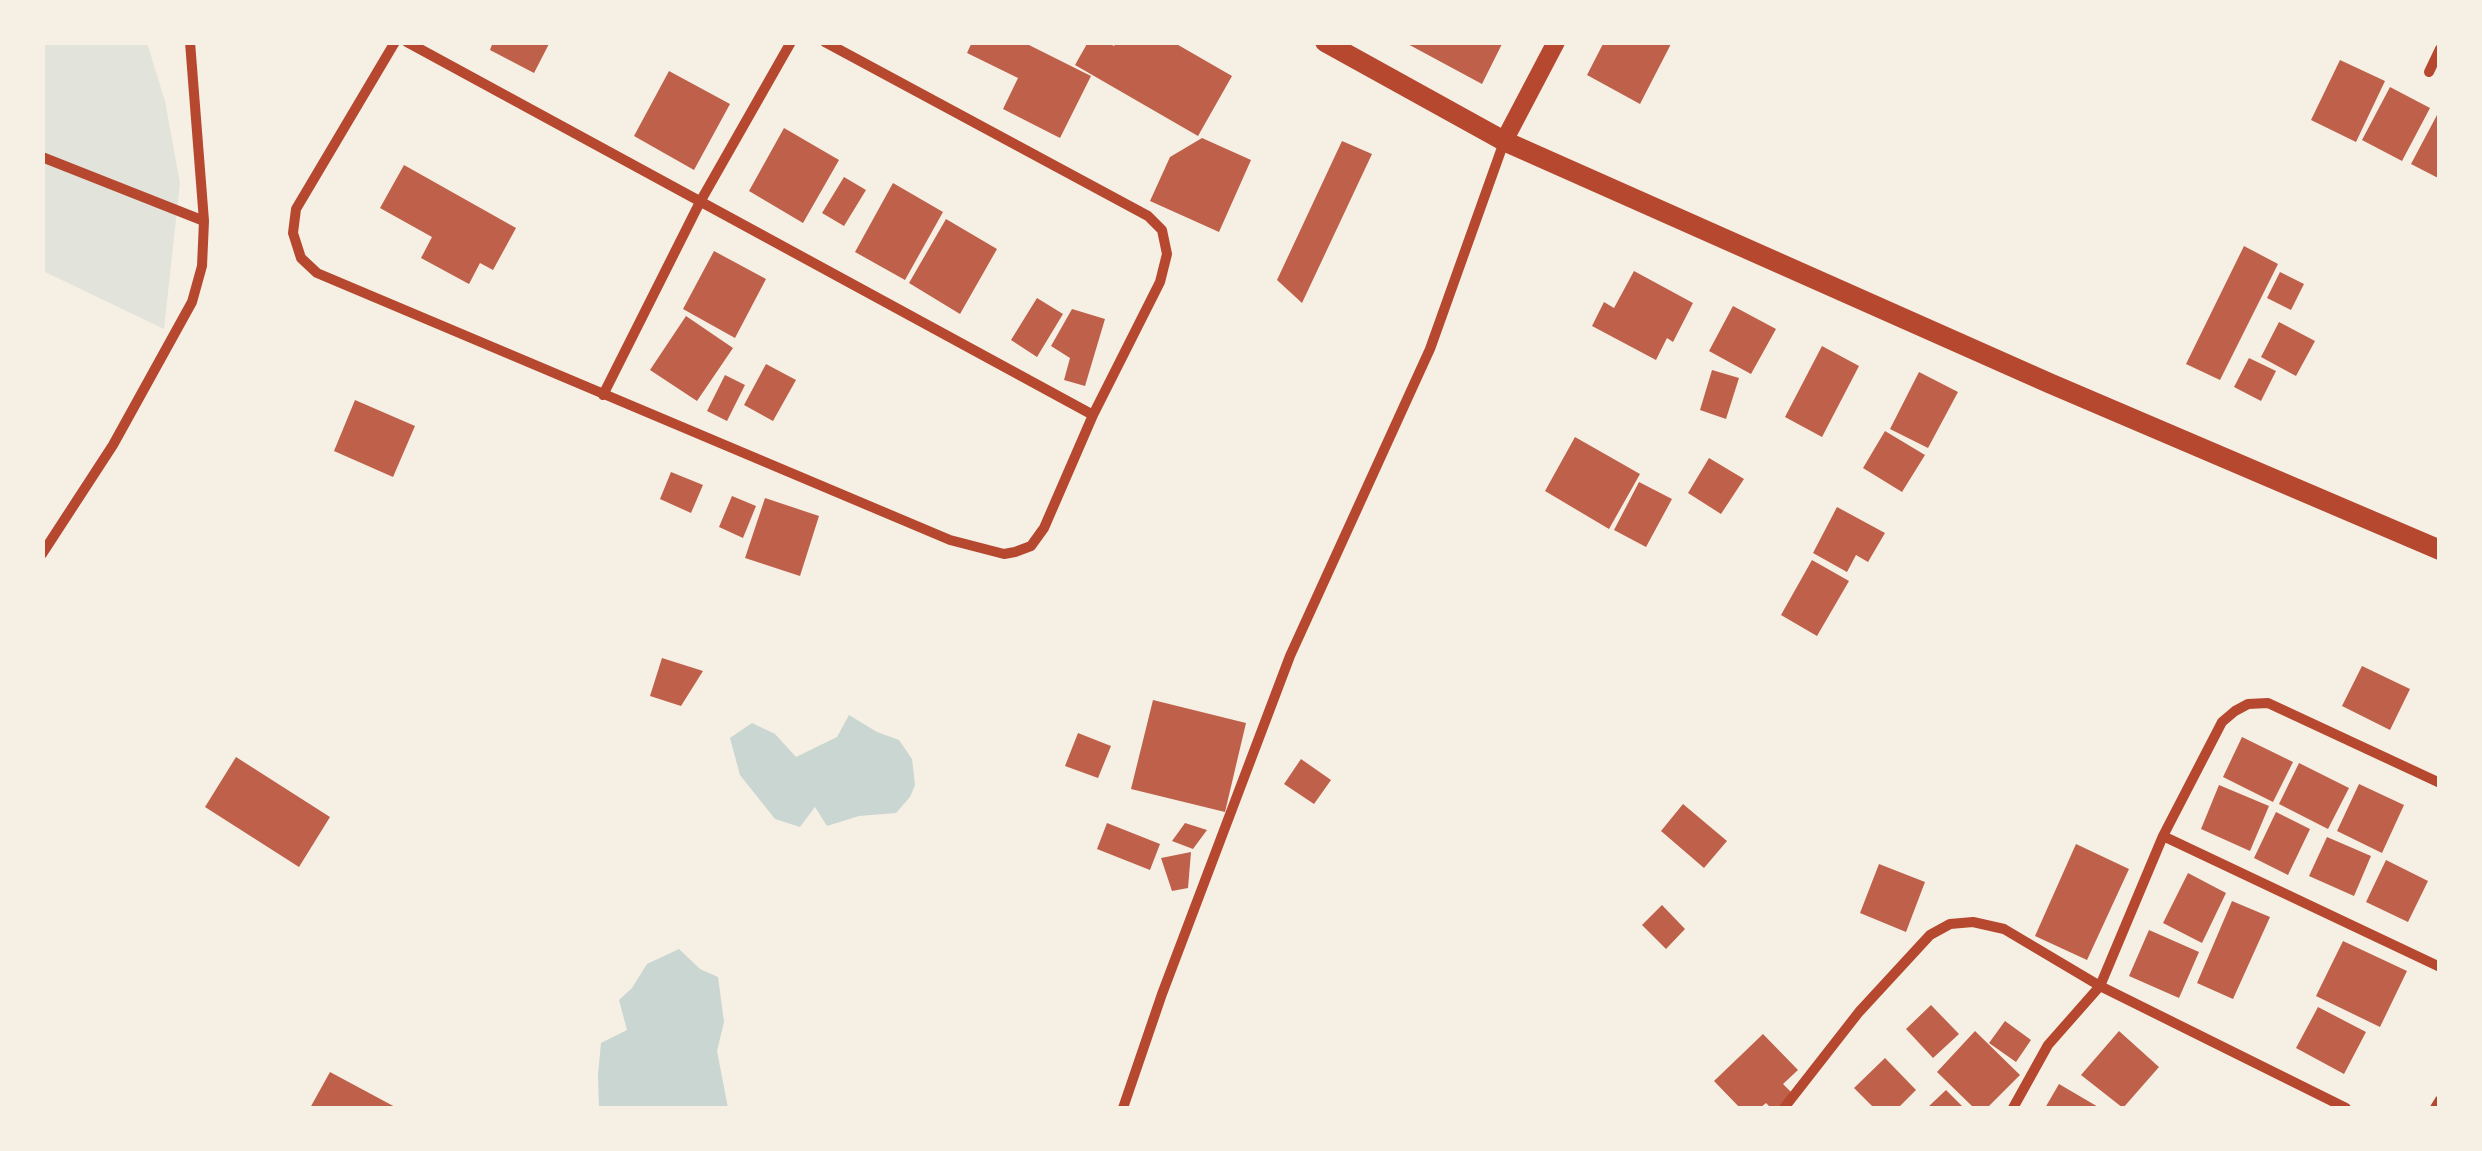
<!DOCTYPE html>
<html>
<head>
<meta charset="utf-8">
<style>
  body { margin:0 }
  #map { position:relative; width:2482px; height:1151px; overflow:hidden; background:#f6efe4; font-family:"Roboto Condensed",sans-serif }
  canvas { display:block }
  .frame { position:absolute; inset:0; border:45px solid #f6efe4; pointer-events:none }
</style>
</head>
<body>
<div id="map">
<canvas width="2482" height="1151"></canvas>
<div class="frame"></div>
</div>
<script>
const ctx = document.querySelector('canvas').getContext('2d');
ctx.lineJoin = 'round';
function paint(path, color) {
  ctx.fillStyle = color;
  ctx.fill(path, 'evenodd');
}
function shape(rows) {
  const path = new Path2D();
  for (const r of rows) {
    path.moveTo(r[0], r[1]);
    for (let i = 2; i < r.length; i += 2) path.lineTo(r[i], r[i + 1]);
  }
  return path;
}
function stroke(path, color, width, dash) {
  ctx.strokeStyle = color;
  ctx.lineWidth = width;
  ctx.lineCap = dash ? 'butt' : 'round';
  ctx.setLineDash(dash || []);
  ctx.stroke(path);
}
const green = shape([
  [42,43,147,43,165,101,180,183,164,329,43,271]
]);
const water = shape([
  [849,715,877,732,899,740,912,759,915,785,910,797,896,813,859,816,827,826,815,807,800,827,775,819,740,775,730,738,752,723,775,734,796,757,837,737],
  [679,949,700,969,718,977,724,1022,717,1051,728,1108,599,1108,598,1075,601,1043,627,1030,619,1000,632,988,647,964]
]);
const building = shape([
  [493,42,550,42,534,73,490,50],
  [972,42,1023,42,1091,76,1060,138,1003,109,1018,78,967,53],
  [1088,42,1107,42,1114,46,1116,42,1173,42,1232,76,1198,136,1075,65],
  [1404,42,1503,42,1482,84],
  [1604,42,1672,42,1640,104,1587,75],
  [2340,60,2385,81,2356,142,2311,120],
  [669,71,730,104,694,170,634,136],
  [2390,87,2430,108,2402,161,2362,140],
  [2437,115,2440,117,2440,179,2411,164],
  [784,128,839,160,803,223,749,191],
  [1202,138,1251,160,1219,232,1150,201,1170,157],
  [1342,141,1372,154,1302,303,1277,280],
  [404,165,516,228,493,270,480,263,469,284,421,258,432,237,380,208],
  [844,177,866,190,844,226,822,213],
  [893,183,943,212,905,280,855,252],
  [946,219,997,249,960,314,909,283],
  [2244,246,2278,264,2220,380,2186,364],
  [714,251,766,279,735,338,683,309],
  [1634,271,1693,303,1673,342,1667,338,1656,360,1592,326,1604,302,1614,308],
  [2280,272,2304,284,2291,310,2267,298],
  [1037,298,1063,314,1037,357,1011,340],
  [1733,306,1776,329,1751,374,1709,351],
  [1072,309,1105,319,1085,386,1064,380,1070,358,1051,346],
  [686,316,733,348,697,401,650,370],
  [2279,322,2315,341,2296,376,2261,357],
  [1822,346,1859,366,1822,437,1785,417],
  [2249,358,2276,371,2261,401,2234,387],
  [766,364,796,380,773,421,744,405],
  [1712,370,1739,378,1726,419,1700,410],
  [1919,372,1958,392,1928,448,1890,429],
  [725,375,745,385,727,421,707,411],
  [355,400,415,426,393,477,334,451],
  [1885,431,1925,455,1902,492,1863,468],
  [1575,437,1640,474,1609,529,1545,491],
  [1709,458,1744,479,1721,514,1688,493],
  [671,472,703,485,691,513,660,499],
  [1639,482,1672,499,1646,547,1614,530],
  [732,496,756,506,743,538,719,527],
  [765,498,819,516,800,576,745,558],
  [1837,507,1885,533,1868,562,1856,555,1847,572,1813,553],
  [1812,560,1849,581,1817,636,1781,615],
  [662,658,703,671,681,706,650,696],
  [2362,666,2410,689,2390,730,2342,706],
  [1153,700,1246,723,1225,812,1131,789],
  [1078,733,1111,746,1098,778,1065,766],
  [2242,737,2293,762,2273,802,2223,777],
  [236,757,330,817,299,867,205,807],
  [1301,759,1331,780,1314,804,1284,784],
  [2299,763,2349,788,2328,829,2279,804],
  [2359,784,2404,805,2382,853,2337,831],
  [2219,785,2269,806,2250,851,2201,829],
  [1683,804,1727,841,1704,868,1661,831],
  [2276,812,2310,829,2288,875,2254,858],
  [1107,823,1160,844,1150,870,1097,849],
  [1185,823,1207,830,1193,849,1172,841],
  [2327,837,2371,856,2354,896,2309,876],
  [2076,844,2129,869,2087,960,2035,936],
  [1191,852,1188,888,1172,891,1161,858],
  [2386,860,2428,881,2408,922,2366,902],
  [1879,864,1925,882,1906,932,1860,913],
  [2188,873,2226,893,2202,943,2163,923],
  [2232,901,2270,917,2233,999,2197,983],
  [1662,905,1685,929,1666,949,1642,925],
  [2149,930,2199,952,2179,998,2129,976],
  [2343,941,2407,971,2380,1027,2316,996],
  [1931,1005,1959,1034,1933,1058,1906,1029],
  [2318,1007,2366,1032,2344,1074,2296,1048],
  [2005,1021,2031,1040,2016,1062,1989,1043],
  [1975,1031,2020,1075,1987,1108,1974,1108,1937,1072],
  [2119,1031,2159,1067,2123,1108,2081,1075],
  [1763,1034,1798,1070,1783,1084,1793,1094,1778,1108,1771,1108,1766,1103,1760,1108,1740,1108,1714,1081],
  [1885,1058,1916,1090,1898,1108,1874,1108,1854,1088],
  [330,1072,397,1108,310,1108],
  [2059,1084,2100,1108,2045,1108],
  [1946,1090,1964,1108,1927,1108]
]);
const minor = shape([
  [395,42,296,209,293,233,301,258,317,273,950,540,1004,554,1015,552,1031,546,1044,528,1093,415,1160,282,1167,254,1162,230,1148,216,825,42],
  [407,42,1093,415],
  [2429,72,2440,49],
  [42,157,204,221],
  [603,395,700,202,791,42],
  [42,554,113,445,192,302,202,266,204,221,190,42],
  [2163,836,2440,967],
  [1123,1108,1162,994,1290,656,1430,349,1504,142],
  [1784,1108,1859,1012,1930,935,1950,924,1973,922,2004,929,2100,986,2346,1108],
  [2013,1108,2048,1045,2100,986,2163,836,2222,722,2235,711,2248,704,2268,703,2440,783],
  [2435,1108,2440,1100]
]);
const tertiary = shape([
  [1504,141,1556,42]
]);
const secondary = shape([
  [1325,42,1504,141,2049,383,2440,550]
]);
paint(green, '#e2e4dc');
paint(water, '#c9d6d2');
paint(building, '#bf614a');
stroke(minor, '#b5482f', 10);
stroke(tertiary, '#b5482f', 18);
stroke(secondary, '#b5482f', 20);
</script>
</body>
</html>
